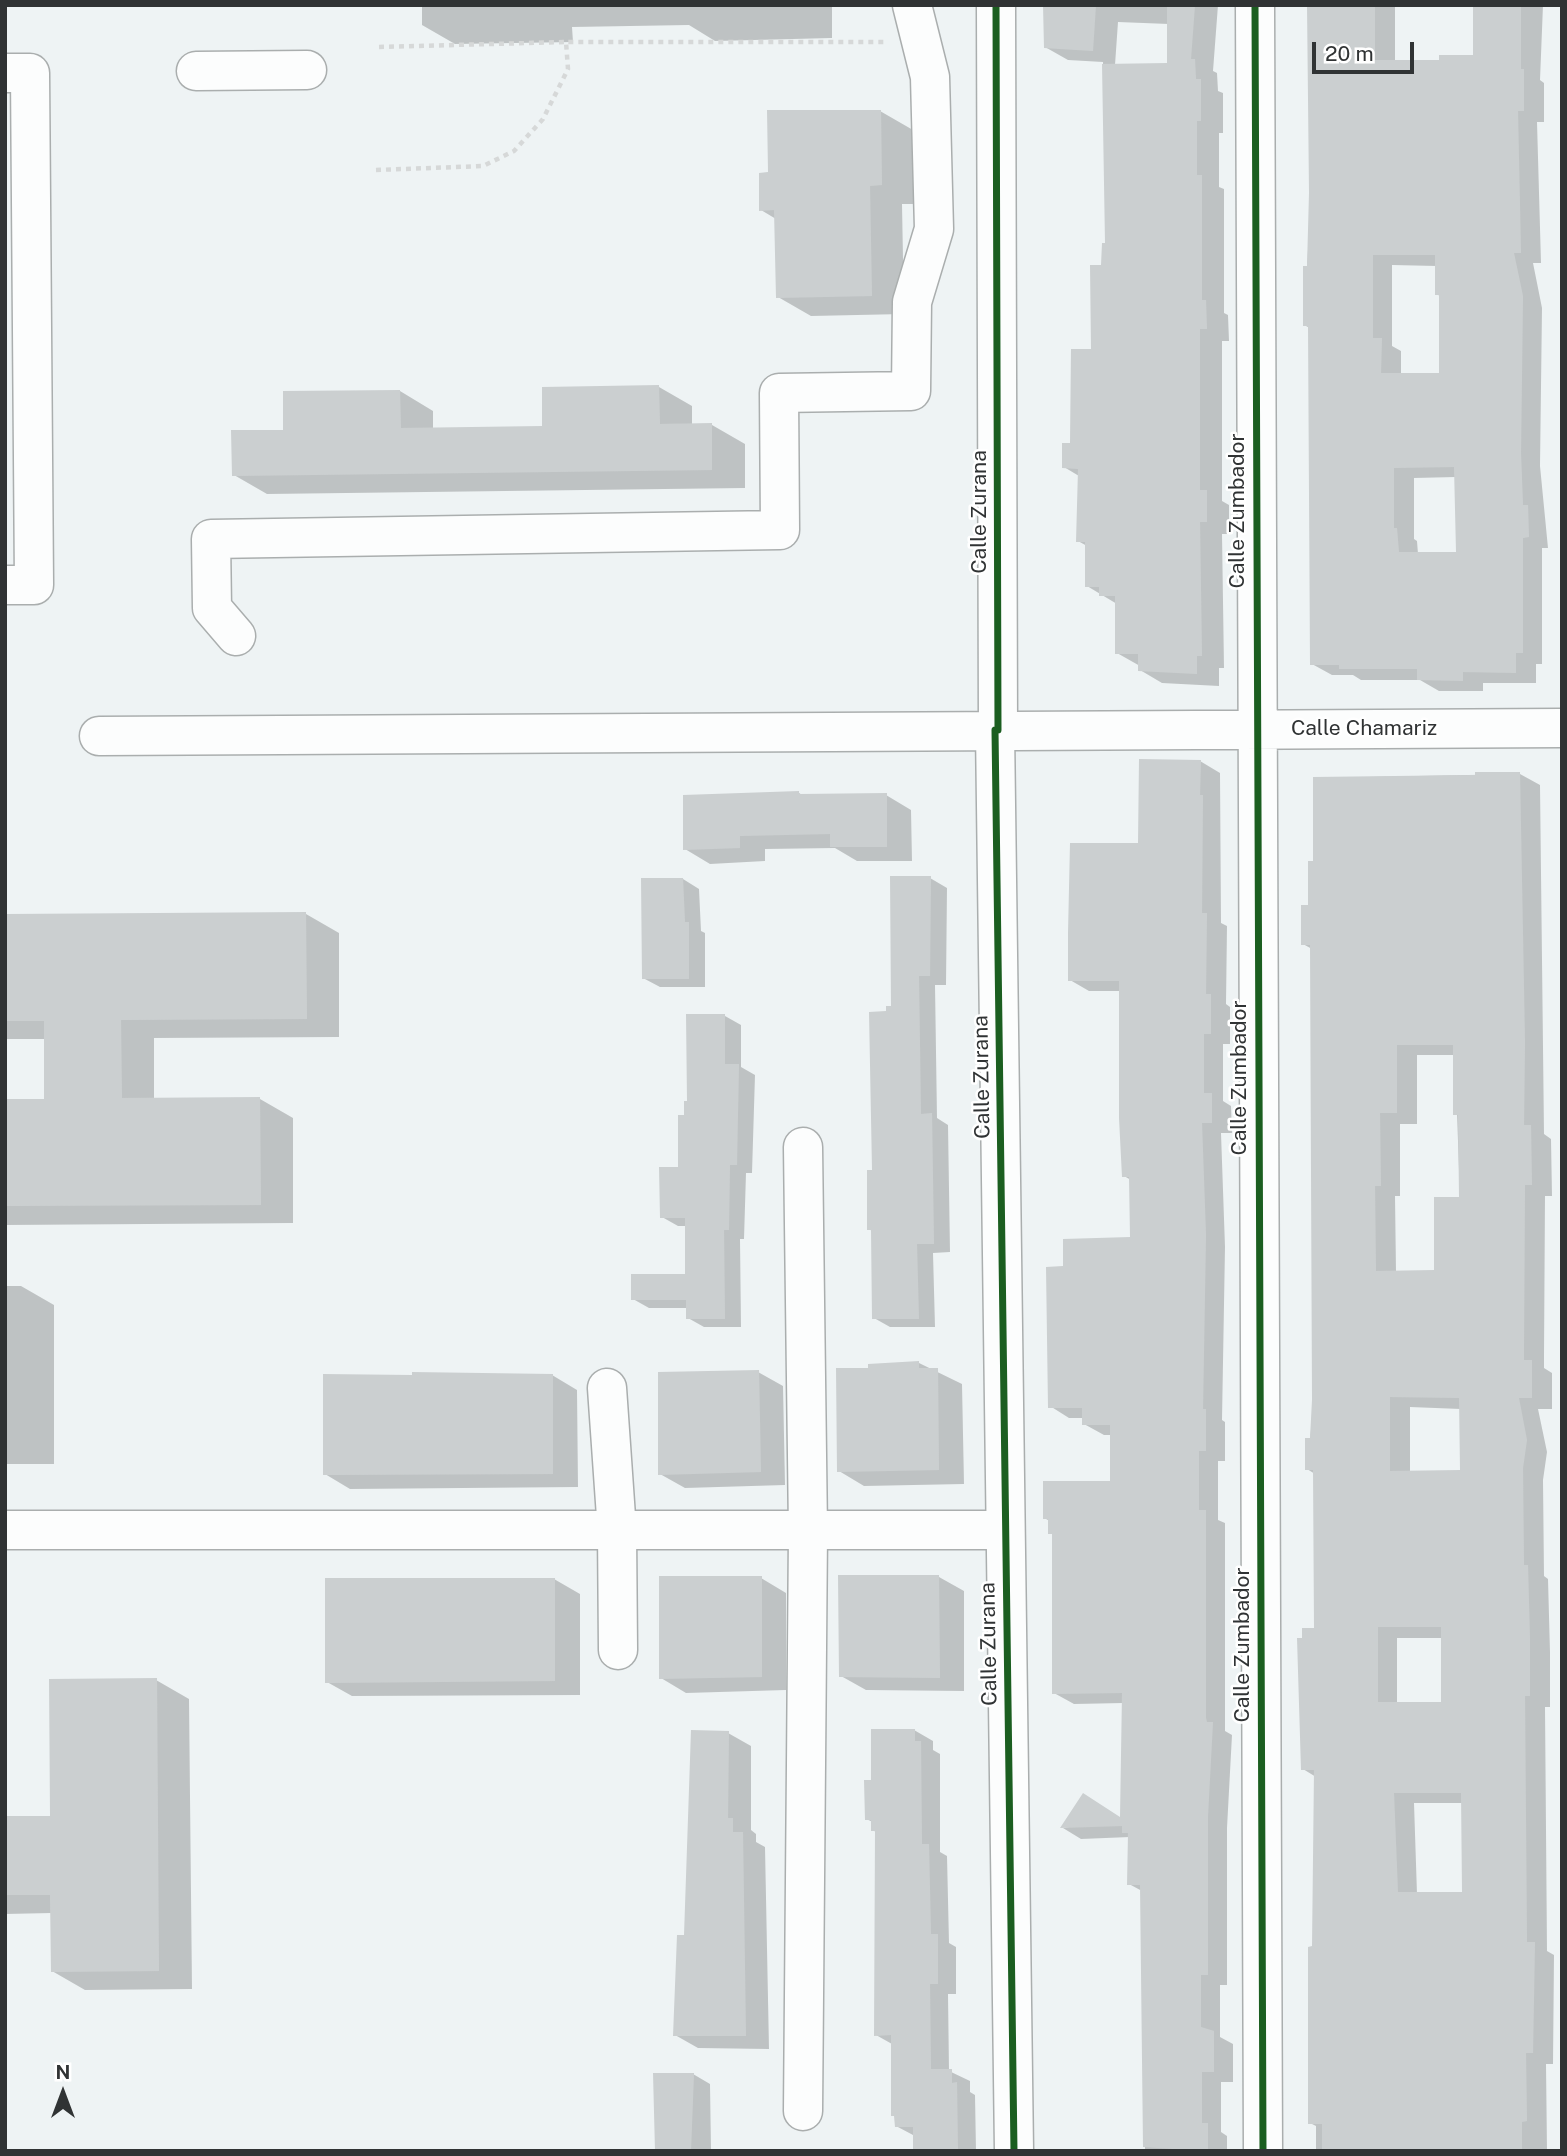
<!DOCTYPE html>
<html>
<head>
<meta charset="utf-8">
<style>
  body { margin:0 }
  #map { position:relative; width:1567px; height:2156px; overflow:hidden; background:#eef3f4; font-family:"Public Sans",sans-serif }
  canvas { display:block }
  .frame { position:absolute; inset:0; border:7px solid #303334; pointer-events:none }
  .north { position:absolute; left:28px; top:2058px; width:70px; height:70px; -webkit-text-stroke:5px #fff; paint-order:stroke; rotate:0deg; font-size:19px; font-weight:700; line-height:28px; text-align:center; color:#303334 }
  .north::after { content:''; display:block; margin:auto; width:24px; height:32px; background:#303334; clip-path:polygon(50% 0,100% 100%,50% 72%,0 100%) }
  .scale { position:absolute; left:1312px; top:42px; width:102px; height:32px; box-sizing:border-box; border:4px solid #303334; border-top:0; padding-left:9px; font-size:21px; line-height:24px; white-space:nowrap; color:#303334; -webkit-text-stroke:5px #fff; paint-order:stroke }
</style>
</head>
<body>
<div id="map">
<canvas width="1567" height="2156"></canvas>
<div class="frame"></div>
<div class="north">N</div>
<div class="scale">20 m</div>
</div>
<script>
const ctx = document.querySelector('canvas').getContext('2d');
ctx.lineJoin = 'round';
function paint(path, color) {
  ctx.fillStyle = color;
  ctx.fill(path, 'evenodd');
}
function shape(rows) {
  const path = new Path2D();
  for (const r of rows) {
    path.moveTo(r[0], r[1]);
    for (let i = 2; i < r.length; i += 2) path.lineTo(r[i], r[i + 1]);
  }
  return path;
}
function stroke(path, color, width, dash) {
  ctx.strokeStyle = color;
  ctx.lineWidth = width;
  ctx.lineCap = dash ? 'butt' : 'round';
  ctx.setLineDash(dash || []);
  ctx.stroke(path);
}
function write(font, color, halo, rows, align = 'center') {
  ctx.font = font + ' "Public Sans",sans-serif';
  ctx.lineWidth = 5;
  ctx.setLineDash([]);
  ctx.textBaseline = 'middle';
  ctx.strokeStyle = halo;
  ctx.fillStyle = color;
  for (const [text, x, y, turn = 0] of rows) {
    ctx.save();
    ctx.translate(x, y);
    ctx.rotate((+turn || 0) * Math.PI / 180);
    ctx.textAlign = isNaN(turn) ? turn : align;
    if (halo) ctx.strokeText(text, 0, 0);
    ctx.fillText(text, 0, 0);
    ctx.restore();
  }
}
const shadow = shape([
  [403,5,832,5,832,38,715,41,689,25,572,27,573,42,455,44,422,25,422,6],
  [1045,5,1218,5,1213,71,1217,73,1218,91,1223,93,1223,133,1219,133,1219,187,1224,189,1224,313,1228,315,1229,341,1222,341,1222,501,1229,505,1229,534,1222,534,1224,668,1219,668,1219,686,1162,683,1140,670,1140,666,1117,653,1117,604,1087,586,1087,546,1078,541,1079,476,1064,467,1093,351,1107,244,1103,62,1068,60,1045,47],
  [1118,22,1169,24,1169,65,1115,65],
  [1309,5,1395,5,1395,62,1441,62,1475,56,1475,5,1543,5,1540,80,1544,83,1544,122,1537,122,1541,263,1533,263,1542,308,1540,466,1548,548,1542,548,1542,664,1536,664,1536,683,1483,683,1483,691,1439,691,1420,680,1361,680,1353,675,1332,675,1312,664,1310,328,1304,325,1311,193],
  [1392,265,1437,266,1437,294,1441,297,1441,375,1401,375,1401,351,1392,346],
  [1456,477,1458,554,1418,554,1417,541,1414,539,1414,478],
  [880,111,913,130,915,204,902,204,904,314,811,316,778,297,776,219,761,210,770,174],
  [659,387,692,406,692,425,712,425,745,444,745,488,267,494,234,475,285,431,400,391,433,411,433,429,544,428],
  [1200,761,1220,773,1221,923,1227,926,1226,1004,1230,1007,1230,1044,1223,1044,1223,1101,1231,1106,1232,1133,1221,1133,1225,1247,1222,1420,1225,1422,1225,1461,1218,1461,1218,1520,1225,1523,1225,1731,1232,1735,1227,1828,1227,1985,1220,1985,1220,2037,1233,2044,1233,2082,1221,2082,1221,2132,1227,2136,1227,2151,1145,2151,1142,1891,1129,1884,1130,1837,1081,1839,1063,1828,1122,1818,1124,1703,1074,1704,1054,1693,1054,1535,1050,1533,1050,1521,1044,1518,1111,1483,1111,1435,1104,1435,1084,1424,1084,1418,1069,1418,1050,1406,1065,1268,1132,1239,1131,1180,1124,1176,1120,991,1089,991,1070,980,1139,845],
  [1520,774,1540,785,1544,1134,1551,1139,1552,1196,1545,1196,1544,1356,1544,1368,1552,1373,1552,1409,1538,1409,1547,1452,1543,1480,1544,1576,1548,1579,1550,1652,1550,1707,1545,1707,1547,1951,1554,1955,1553,2064,1546,2064,1547,2151,1316,2151,1316,2126,1310,2123,1316,1777,1303,1769,1304,1639,1316,1630,1315,1474,1307,1469,1314,1400,1312,949,1303,944,1314,862,1314,778],
  [1417,1055,1455,1055,1460,1199,1436,1271,1396,1272,1395,1196,1400,1196,1400,1124,1417,1124],
  [1410,1407,1461,1409,1462,1472,1410,1472],
  [1397,1638,1443,1638,1443,1703,1397,1703],
  [1414,1803,1463,1803,1463,1894,1417,1894],
  [799,793,804,796,886,795,911,810,912,861,857,861,835,848,765,849,765,861,710,864,685,849],
  [930,878,947,888,946,985,935,985,937,1118,948,1125,950,1252,933,1253,935,1327,890,1327,874,1318,872,1231,869,1229,888,1013,893,1007],
  [683,879,699,889,701,931,705,933,705,987,660,987,643,978],
  [306,914,339,933,339,1037,154,1038,154,1100,260,1099,293,1118,293,1223,5,1225,5,1101,45,1101,45,1039,5,1039,5,916],
  [725,1016,741,1025,741,1067,755,1075,752,1173,746,1173,744,1239,740,1239,741,1327,704,1327,688,1318,688,1308,649,1308,633,1299,687,1276,687,1226,678,1226,662,1217,680,1169,689,1103],
  [5,1286,21,1286,54,1305,54,1464,5,1464],
  [919,1363,962,1384,964,1484,864,1486,839,1471,870,1370],
  [758,1372,783,1386,785,1485,685,1488,660,1474],
  [552,1375,577,1390,578,1487,350,1489,325,1474],
  [939,1577,964,1591,964,1691,866,1690,841,1676],
  [761,1578,786,1593,786,1690,686,1693,661,1678],
  [554,1579,580,1594,580,1695,352,1696,327,1682],
  [156,1680,189,1699,192,1989,85,1990,52,1971,52,1913,5,1914,5,1782,5,1818,52,1817],
  [914,1730,933,1741,933,1750,940,1754,940,1852,947,1856,949,1943,956,1947,956,1994,948,1994,949,2071,970,2081,970,2092,975,2095,976,2151,913,2151,913,2135,896,2126,892,2044,876,2035,877,1833,873,1830,873,1822,866,1819,873,1782],
  [728,1733,751,1746,751,1830,756,1834,756,1842,765,1847,769,2049,698,2048,675,2035,686,1936],
  [693,2074,710,2084,711,2151,655,2151,655,2075]
]);
const building = shape([
  [1043,5,1096,5,1093,51,1044,48],
  [1167,5,1195,5,1191,59,1195,59,1196,79,1201,79,1201,121,1197,121,1197,175,1202,175,1202,300,1206,300,1207,329,1200,329,1200,490,1207,490,1207,522,1200,522,1202,656,1197,656,1197,674,1138,671,1138,654,1115,654,1115,596,1099,596,1099,587,1085,587,1085,542,1076,542,1078,469,1062,468,1062,443,1070,443,1071,349,1091,349,1090,265,1101,265,1102,243,1105,243,1102,64,1167,63],
  [1307,5,1375,5,1375,60,1439,60,1439,55,1473,55,1473,5,1521,5,1521,69,1524,69,1524,111,1518,111,1521,253,1514,253,1523,296,1521,453,1523,505,1528,505,1529,537,1523,538,1523,653,1516,653,1516,673,1463,672,1463,681,1417,680,1417,669,1339,669,1339,665,1310,665,1308,326,1303,326,1303,266,1307,266,1309,193],
  [1373,255,1435,255,1435,295,1439,295,1439,373,1381,373,1382,338,1373,338],
  [1454,467,1456,552,1399,552,1397,528,1394,528,1394,468],
  [767,110,881,110,882,185,870,186,872,296,776,298,774,210,759,211,759,173,768,172],
  [659,385,660,424,712,423,712,470,232,476,231,430,283,430,283,391,400,390,401,428,542,426,542,387],
  [1139,759,1201,760,1200,795,1203,795,1202,913,1207,913,1206,994,1211,994,1211,1034,1204,1034,1204,1093,1212,1093,1212,1123,1202,1123,1206,1235,1203,1409,1206,1409,1206,1451,1199,1451,1199,1510,1206,1510,1206,1718,1207,1722,1213,1722,1208,1816,1208,1975,1201,1975,1201,2027,1214,2031,1214,2072,1202,2072,1202,2123,1208,2123,1208,2150,1204,2151,1143,2147,1140,1885,1127,1885,1128,1833,1122,1833,1122,1826,1060,1828,1083,1793,1120,1817,1122,1693,1052,1694,1052,1534,1048,1534,1048,1519,1043,1519,1043,1481,1110,1481,1110,1425,1082,1425,1082,1408,1048,1408,1046,1267,1063,1266,1063,1239,1130,1237,1129,1177,1122,1177,1119,1118,1119,981,1068,981,1068,933,1070,843,1138,843],
  [1475,772,1520,772,1525,1043,1524,1125,1531,1125,1532,1185,1525,1185,1524,1344,1524,1360,1532,1360,1532,1398,1519,1398,1527,1440,1523,1468,1524,1565,1528,1565,1530,1639,1530,1696,1525,1696,1527,1942,1535,1942,1533,2053,1526,2053,1527,2121,1522,2122,1522,2151,1322,2151,1322,2124,1308,2124,1308,1947,1312,1946,1314,1770,1301,1770,1297,1638,1302,1638,1302,1628,1314,1628,1313,1470,1305,1470,1305,1438,1310,1438,1312,1400,1310,945,1301,945,1301,905,1308,905,1308,861,1313,861,1313,777,1475,775],
  [1397,1045,1453,1045,1453,1115,1458,1115,1459,1197,1434,1197,1434,1270,1376,1271,1375,1186,1381,1186,1380,1113,1397,1113],
  [1390,1397,1459,1398,1460,1470,1390,1471],
  [1378,1627,1441,1627,1441,1702,1378,1702],
  [1394,1793,1461,1793,1462,1892,1398,1892],
  [799,791,799,794,887,793,887,847,830,847,830,834,740,836,740,848,683,850,683,795],
  [890,876,931,876,930,976,919,976,921,1114,932,1113,934,1244,917,1244,919,1319,872,1319,871,1230,867,1230,867,1170,872,1170,869,1012,886,1011,886,1006,891,1006],
  [641,878,683,878,685,922,689,922,689,979,642,979],
  [306,912,307,1019,121,1020,122,1098,260,1097,261,1205,5,1206,5,1099,44,1099,44,1021,5,1021,5,914],
  [686,1014,725,1014,725,1064,739,1064,737,1165,730,1165,729,1230,724,1230,725,1319,686,1319,686,1300,631,1300,631,1274,685,1274,685,1218,660,1218,659,1167,678,1167,678,1115,684,1115,684,1101,687,1101],
  [919,1361,919,1368,938,1368,939,1470,837,1472,836,1368,868,1368,868,1364],
  [759,1370,761,1472,658,1475,658,1372],
  [412,1372,553,1374,553,1474,323,1475,323,1374,412,1375],
  [838,1575,939,1575,940,1678,839,1677],
  [659,1576,762,1576,762,1677,659,1679],
  [325,1578,555,1578,555,1681,325,1683],
  [157,1678,159,1971,51,1972,50,1895,5,1895,5,1816,50,1816,49,1679],
  [871,1729,915,1729,915,1741,921,1741,922,1844,929,1844,931,1934,938,1934,938,1984,930,1984,931,2069,952,2069,952,2083,957,2082,958,2151,913,2151,913,2127,895,2127,894,2116,891,2116,891,2035,874,2036,875,1831,871,1831,871,1820,865,1820,864,1780,871,1780],
  [691,1730,729,1731,728,1818,733,1818,733,1832,743,1832,746,2036,673,2036,677,1935,684,1935],
  [653,2073,694,2073,691,2151,655,2151]
]);
const path = shape([
  [379,47,566,42],
  [376,170,483,166,514,151,543,119,568,69,566,42,885,42]
]);
const minor = shape([
  [996,5,998,730,995,730,1014,2151],
  [1255,5,1263,2151],
  [196,71,307,70],
  [5,73,30,73,34,585,5,585],
  [236,636,212,608,211,539,780,530,779,393,911,391,912,302,934,229,930,77,912,5],
  [99,736,1562,728],
  [803,1147,808,1532,803,2111],
  [607,1388,617,1531,618,1650],
  [5,1530,1005,1530]
]);
const cycleway = shape([
  [996,5,998,730,995,730,1014,2151],
  [1255,5,1263,2151]
]);
const streetNames = [
  ["Calle Zumbador",1238,511,-90],
  ["Calle Zurana",980,512,-90],
  ["Calle Chamariz",1364,729],
  ["Calle Zurana",982,1077,-91],
  ["Calle Zumbador",1240,1078,-90],
  ["Calle Zurana",989,1644,-91],
  ["Calle Zumbador",1243,1645,-90]
];
paint(shadow, '#0003');
paint(building, '#cbcfd0');
stroke(minor, '#aaaeae', 41);
stroke(path, '#d6d8d8', 4.5, [5, 5]);
stroke(minor, '#fcfdfd', 38);
stroke(cycleway, '#1b5e20', 7);
write('21px', '#303334', '#fff', streetNames);
</script>
</body>
</html>
